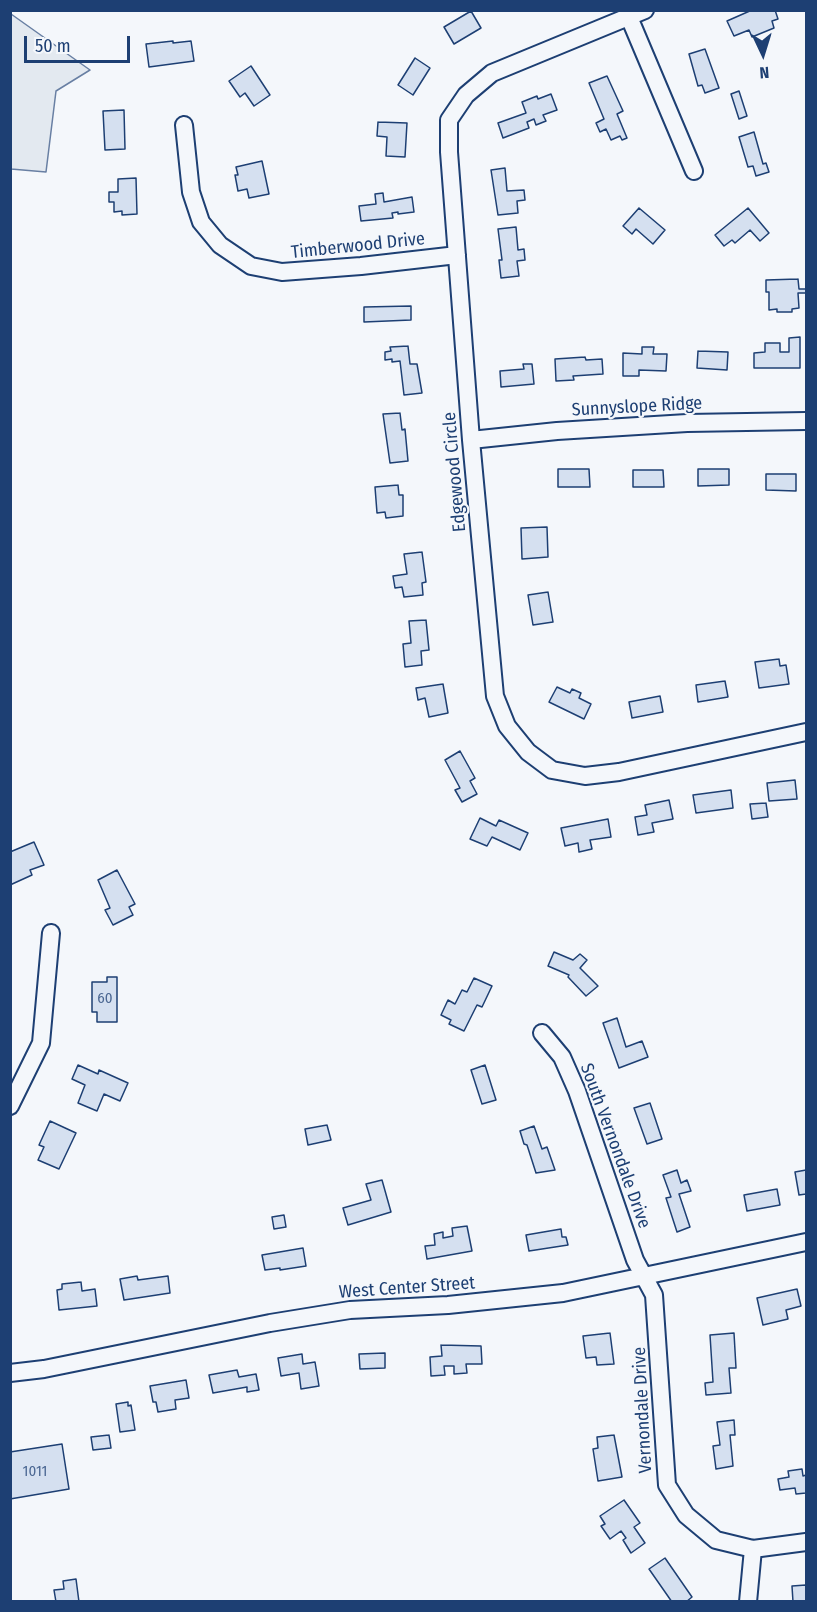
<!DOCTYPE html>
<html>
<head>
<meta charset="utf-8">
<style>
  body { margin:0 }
  #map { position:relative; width:817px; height:1612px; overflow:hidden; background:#f4f7fb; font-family:"Fira Sans Condensed",sans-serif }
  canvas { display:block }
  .frame { position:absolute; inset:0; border:12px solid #1d3f73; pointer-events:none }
  .north { position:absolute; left:733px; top:24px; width:60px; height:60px; -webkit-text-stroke:4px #f4f7fb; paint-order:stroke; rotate:176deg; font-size:16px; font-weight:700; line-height:24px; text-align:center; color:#1d3f73 }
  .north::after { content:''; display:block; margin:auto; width:21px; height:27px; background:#1d3f73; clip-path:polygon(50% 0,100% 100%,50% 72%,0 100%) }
  .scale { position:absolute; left:24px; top:36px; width:106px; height:27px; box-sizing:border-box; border:3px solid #1d3f73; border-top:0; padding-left:8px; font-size:18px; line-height:21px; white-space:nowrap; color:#1d3f73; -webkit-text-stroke:4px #f4f7fb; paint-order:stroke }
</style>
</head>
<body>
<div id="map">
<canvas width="817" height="1612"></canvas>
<div class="frame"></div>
<div class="north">N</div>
<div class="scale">50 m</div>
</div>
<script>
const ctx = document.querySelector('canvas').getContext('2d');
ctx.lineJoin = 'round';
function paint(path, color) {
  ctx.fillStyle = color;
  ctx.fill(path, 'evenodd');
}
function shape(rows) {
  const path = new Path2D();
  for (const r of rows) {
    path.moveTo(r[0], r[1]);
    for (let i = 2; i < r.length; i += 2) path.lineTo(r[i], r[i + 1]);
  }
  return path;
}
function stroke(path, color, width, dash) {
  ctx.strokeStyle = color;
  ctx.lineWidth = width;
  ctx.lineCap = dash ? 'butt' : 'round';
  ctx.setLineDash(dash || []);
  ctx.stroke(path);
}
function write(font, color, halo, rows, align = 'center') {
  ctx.font = font + ' "Fira Sans Condensed",sans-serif';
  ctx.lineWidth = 4.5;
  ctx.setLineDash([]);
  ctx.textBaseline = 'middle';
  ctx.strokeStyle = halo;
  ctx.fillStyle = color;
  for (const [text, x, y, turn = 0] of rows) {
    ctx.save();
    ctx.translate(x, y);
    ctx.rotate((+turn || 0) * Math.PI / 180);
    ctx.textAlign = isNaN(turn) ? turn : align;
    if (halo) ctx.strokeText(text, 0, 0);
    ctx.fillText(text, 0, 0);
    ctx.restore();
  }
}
const green = shape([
  [11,14,90,70,56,91,46,172,11,169,11,14]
]);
const building = shape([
  [752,10,775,10,778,19,772,21,774,28,752,37,749,30,734,36,727,21,752,10],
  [471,11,481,28,454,44,444,27,471,11],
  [173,41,173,43,191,41,194,61,149,67,146,44,173,41],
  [705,49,719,88,705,93,702,85,698,86,689,54,705,49],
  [415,58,430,68,413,95,398,85,415,58],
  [251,66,270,95,254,106,245,93,240,97,229,81,251,66],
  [607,76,623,111,617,114,627,138,622,140,620,136,611,140,606,129,600,132,596,123,604,119,589,83,607,76],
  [739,91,747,116,739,119,731,94,739,91],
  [551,94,557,110,543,115,546,121,536,125,534,119,527,122,529,128,503,138,498,123,526,113,522,102,537,96,538,99,551,94],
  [124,110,125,149,105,150,103,111,124,110],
  [378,122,407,123,405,157,386,156,387,137,377,136,378,122],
  [754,132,763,164,766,163,769,172,756,176,753,166,748,167,739,137,754,132],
  [262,161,269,194,249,198,247,189,238,191,235,175,238,175,236,167,262,161],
  [505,168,507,191,524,190,525,200,517,201,518,213,498,215,491,170,505,168],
  [136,178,137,214,122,215,122,211,114,212,114,202,109,202,109,192,118,192,118,179,136,178],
  [383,193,384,202,412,197,414,212,398,214,398,212,392,213,393,218,361,221,359,206,376,204,375,194,383,193],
  [639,208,665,230,653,244,636,229,632,234,623,226,639,208],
  [748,208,769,233,760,241,750,230,735,243,732,240,724,246,715,235,748,208],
  [516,227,518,250,524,249,525,260,517,261,519,276,501,278,499,260,502,260,498,229,516,227],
  [798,279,799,289,806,289,806,293,798,293,799,308,792,309,792,312,777,312,777,309,769,310,769,292,766,292,766,280,798,279],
  [411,306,411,320,364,322,364,307,411,306],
  [800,337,800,368,754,368,754,353,765,352,765,343,780,343,780,352,789,352,789,338,800,337],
  [408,346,410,364,417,364,422,393,404,395,400,361,392,362,392,359,385,360,385,352,391,351,390,347,408,346],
  [642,347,654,347,653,354,667,354,666,371,639,370,639,376,623,376,623,353,642,354,642,347],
  [698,351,728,352,727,370,697,368,698,351],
  [585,357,586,360,602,359,603,374,573,376,574,380,556,381,555,359,585,357],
  [523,364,532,364,534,384,501,387,500,371,524,369,523,364],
  [400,413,402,430,405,429,408,461,390,463,383,414,400,413],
  [558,469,589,469,590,487,558,487,558,469],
  [698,469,729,469,729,485,698,486,698,469],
  [633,470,663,470,664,487,633,487,633,470],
  [766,474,796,474,796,491,766,490,766,474],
  [398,485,399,495,403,495,403,516,386,518,385,512,377,513,375,487,398,485],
  [547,527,548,557,522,559,521,528,547,527],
  [422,552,426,582,422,583,423,595,404,597,402,587,395,588,393,576,407,574,404,554,422,552],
  [548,592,553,622,533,625,528,595,548,592],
  [426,620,429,650,421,651,422,665,405,667,403,644,411,643,409,621,426,620],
  [779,659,780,666,786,665,789,684,759,688,755,662,779,659],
  [725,681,728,697,698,702,696,685,725,681],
  [443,684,448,713,429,717,425,698,418,700,416,688,443,684],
  [557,687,570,693,572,689,581,693,579,698,591,704,584,719,549,702,557,687],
  [660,696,663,712,632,718,629,702,660,696],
  [460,751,475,778,470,781,477,794,462,802,455,790,460,788,445,760,460,751],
  [795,780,797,799,769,801,767,783,795,780],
  [731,790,733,808,696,813,693,795,731,790],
  [669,800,673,819,652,823,654,832,638,835,635,817,647,815,645,805,669,800],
  [766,803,768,817,752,819,750,804,766,803],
  [480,818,496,826,499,820,528,833,520,850,492,837,487,846,470,839,480,818],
  [608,819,611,837,590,840,592,849,579,852,578,843,565,846,561,828,608,819],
  [34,842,44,865,30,870,32,875,10,885,10,852,34,842],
  [117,870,135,904,129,907,133,915,113,925,105,910,110,908,98,880,117,870],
  [554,952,573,960,580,954,587,960,580,968,598,986,586,996,568,977,569,975,548,966,554,952],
  [107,977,117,977,117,1022,97,1022,97,1012,92,1012,92,982,107,982,107,977],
  [474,978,492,986,482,1007,477,1005,464,1031,449,1024,451,1020,441,1015,448,1000,455,1004,462,990,467,992,474,978],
  [617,1018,626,1047,642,1041,648,1057,619,1068,603,1023,617,1018],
  [78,1065,98,1074,99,1070,128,1083,120,1101,104,1094,97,1111,78,1103,85,1085,72,1079,78,1065],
  [485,1065,496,1100,482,1104,471,1070,485,1065],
  [650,1103,662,1139,647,1144,634,1108,650,1103],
  [50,1121,76,1133,59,1169,38,1160,44,1147,39,1145,50,1121],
  [327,1125,331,1140,308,1145,305,1129,327,1125],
  [534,1126,542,1149,547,1147,555,1170,536,1173,527,1145,524,1144,520,1131,534,1126],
  [677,1170,681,1183,687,1180,691,1191,679,1194,690,1227,677,1232,666,1198,671,1197,663,1175,677,1170],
  [806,1170,806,1194,799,1195,795,1172,806,1170],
  [382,1180,391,1212,348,1225,343,1208,371,1200,366,1184,382,1180],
  [777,1189,780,1205,747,1211,744,1195,777,1189],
  [284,1215,286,1227,274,1229,272,1217,284,1215],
  [467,1226,472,1251,427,1259,425,1246,435,1245,434,1234,443,1232,443,1238,453,1236,452,1228,467,1226],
  [561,1229,562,1237,566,1237,568,1245,529,1251,526,1235,561,1229],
  [303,1248,306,1266,280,1270,280,1268,265,1270,262,1255,303,1248],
  [137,1276,138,1280,168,1276,170,1293,124,1300,120,1279,137,1276],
  [81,1282,82,1291,95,1289,97,1306,59,1310,57,1290,62,1289,62,1284,81,1282],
  [797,1289,801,1306,786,1310,788,1319,763,1325,757,1298,797,1289],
  [610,1333,614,1364,597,1365,596,1357,586,1358,583,1336,610,1333],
  [734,1333,736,1368,729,1368,731,1393,706,1395,705,1383,713,1382,710,1335,734,1333],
  [441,1345,481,1346,482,1364,466,1364,467,1373,454,1374,454,1366,444,1366,445,1375,431,1376,430,1357,442,1356,441,1345],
  [385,1353,385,1368,360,1369,359,1354,385,1353],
  [302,1354,303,1364,315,1362,319,1386,301,1389,299,1373,281,1376,278,1358,302,1354],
  [237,1370,239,1377,256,1374,259,1390,247,1392,247,1387,213,1393,209,1375,237,1370],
  [186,1380,189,1398,175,1400,176,1409,158,1412,156,1402,153,1402,150,1386,186,1380],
  [128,1402,128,1406,131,1405,135,1430,120,1432,116,1404,128,1402],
  [734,1420,735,1435,730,1435,733,1466,716,1469,713,1446,720,1445,717,1422,734,1420],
  [109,1435,111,1448,93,1450,91,1437,109,1435],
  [614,1435,622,1477,598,1481,593,1449,598,1448,597,1437,614,1435],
  [62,1444,69,1489,10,1499,10,1452,62,1444],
  [802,1469,803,1476,806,1475,806,1493,796,1494,795,1488,780,1490,778,1479,789,1477,788,1471,802,1469],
  [624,1500,640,1523,634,1527,645,1543,631,1553,623,1540,626,1538,621,1531,610,1539,601,1526,605,1524,600,1516,624,1500],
  [665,1558,692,1597,686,1602,672,1602,649,1569,665,1558],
  [76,1579,79,1602,56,1602,54,1590,64,1589,63,1581,76,1579],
  [806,1585,806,1602,793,1602,792,1586,806,1585]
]);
const minor = shape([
  [645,10,492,73,466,95,449,120,449,152,471,440,495,696,507,726,528,752,552,770,585,776,619,772,806,732],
  [629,17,694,171],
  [184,125,191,192,201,222,220,245,251,266,282,272,361,266,457,255],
  [471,440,557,431,687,423,806,421],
  [542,1033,562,1057,577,1091,635,1260,654,1295,667,1485,686,1515,716,1540,753,1549,806,1542],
  [10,1106,41,1043,51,933],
  [10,1373,44,1369,270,1323,350,1310,448,1305,563,1293,806,1242],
  [748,1602,753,1549]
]);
const numberNames = [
  ["60",105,999],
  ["1011",35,1472]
];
const streetNames = [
  ["Timberwood Drive",358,246,-6],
  ["Sunnyslope Ridge",637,407,-3],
  ["Edgewood Circle",455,472,-95],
  ["South Vernondale Drive",615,1146,70],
  ["West Center Street",407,1288,-4],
  ["Vernondale Drive",643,1410,-93]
];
paint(green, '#e3e9f0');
stroke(green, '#687fa3', 1.5);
paint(building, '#d5e0f0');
stroke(building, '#1d3f73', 1.5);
stroke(minor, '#1d3f73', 20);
stroke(minor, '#f4f7fb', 16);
write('15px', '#4b6792', null, numberNames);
write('18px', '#1d3f73', '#f4f7fb', streetNames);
</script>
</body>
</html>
